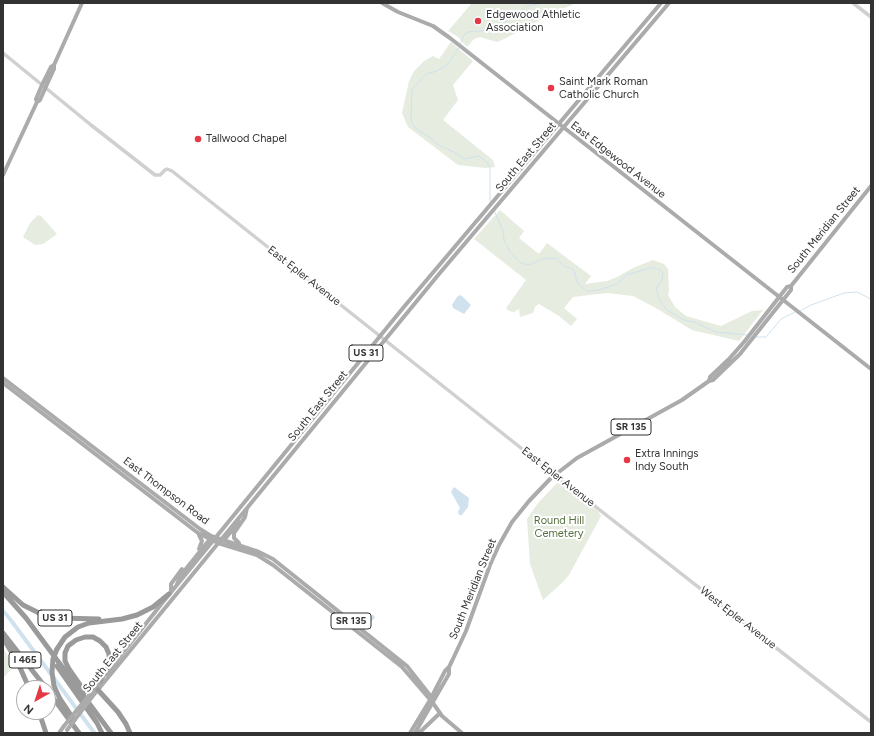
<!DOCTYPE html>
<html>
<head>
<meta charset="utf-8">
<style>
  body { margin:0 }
  #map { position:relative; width:874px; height:736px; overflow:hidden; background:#fff; font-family:Figtree,sans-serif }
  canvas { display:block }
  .frame { position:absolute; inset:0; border:4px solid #333; pointer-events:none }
  .north { position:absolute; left:16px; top:680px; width:40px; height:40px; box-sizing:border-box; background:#fff; border:1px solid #adadad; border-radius:50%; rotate:219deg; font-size:11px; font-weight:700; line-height:16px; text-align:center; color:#333 }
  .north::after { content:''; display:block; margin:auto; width:14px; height:18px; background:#e63946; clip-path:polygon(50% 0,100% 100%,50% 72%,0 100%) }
</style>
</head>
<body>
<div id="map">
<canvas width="874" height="736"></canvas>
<div class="frame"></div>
<div class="north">N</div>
</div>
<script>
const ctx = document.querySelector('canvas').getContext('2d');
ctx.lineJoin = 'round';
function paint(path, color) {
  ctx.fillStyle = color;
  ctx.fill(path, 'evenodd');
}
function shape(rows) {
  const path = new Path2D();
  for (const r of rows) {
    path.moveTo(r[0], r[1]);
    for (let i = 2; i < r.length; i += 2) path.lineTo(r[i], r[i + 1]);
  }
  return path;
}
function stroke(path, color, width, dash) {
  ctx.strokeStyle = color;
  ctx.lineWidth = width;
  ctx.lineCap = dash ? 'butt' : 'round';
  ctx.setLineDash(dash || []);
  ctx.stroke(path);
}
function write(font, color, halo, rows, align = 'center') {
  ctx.font = font + ' Figtree,sans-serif';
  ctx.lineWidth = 4;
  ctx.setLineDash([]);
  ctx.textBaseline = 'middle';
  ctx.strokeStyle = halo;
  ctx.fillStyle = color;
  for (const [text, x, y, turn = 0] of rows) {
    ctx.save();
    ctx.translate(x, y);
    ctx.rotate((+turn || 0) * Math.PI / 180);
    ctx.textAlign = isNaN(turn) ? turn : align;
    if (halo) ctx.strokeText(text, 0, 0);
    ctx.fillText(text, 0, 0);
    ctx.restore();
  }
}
const green = shape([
  [472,3,575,3,568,7,555,10,550,15,504,39,497,42,480,37,474,39,467,47,458,37,448,31],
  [451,42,473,61,453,85,458,100,443,120,493,160,495,167,485,168,458,165,408,127,402,113,409,81,414,71,424,61,433,56,439,59],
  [500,210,524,231,519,238,539,254,547,243,591,276,585,284,607,281,617,277,635,267,653,260,664,264,668,269,669,291,668,295,675,307,686,316,721,326,752,311,763,310,739,341,692,330,654,307,633,296,607,293,573,297,564,308,577,319,571,326,559,316,539,304,535,307,533,313,520,317,519,309,514,312,509,311,506,308,526,280,474,239],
  [38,215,41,216,57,234,43,244,35,245,23,237,30,223],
  [557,483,563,485,599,512,601,516,569,575,562,583,543,600,530,564,527,519,538,503],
  [3,647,14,668,10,670,3,679]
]);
const water = shape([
  [460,295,462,296,471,305,464,314,453,308,452,305,457,297],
  [454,487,469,498,468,507,462,515,459,515,458,512,460,508,451,492],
  [3,608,14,621,97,733,92,733,3,613],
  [374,615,375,618,368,624,364,624,357,618,359,617]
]);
const stream = shape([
  [461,43,463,37,467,32,494,30,527,6,543,3],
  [459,48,447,65,437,71,426,74,412,89,411,118,412,124,416,129,431,138,438,145,454,152,464,159,479,156,487,162,490,167,490,202],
  [494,210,503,231,504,240,510,252,521,263,529,265,543,259,555,258,564,266,573,269,574,271,577,282,580,286,587,291,599,290,617,284,621,281,626,275,650,268,655,268,661,270,663,273,662,280,656,289,660,301,667,310,684,320,694,322,716,332,747,335],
  [800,311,811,305,844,293,857,292,871,299],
  [756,337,766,337,781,319,795,312]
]);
const minor = shape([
  [853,3,871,17],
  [3,53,91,125,155,175,160,175,165,170,167,169,172,171,555,475,871,722]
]);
const major = shape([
  [382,3,398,12,433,26,450,38,871,369],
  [37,102,40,100,48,82,54,69,54,65,82,3],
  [3,175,37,102,36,99,42,85,51,67,54,65],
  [3,378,200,529,211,536,259,552,273,559,407,666,429,694,430,699],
  [709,381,710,377,729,359,744,342,787,287,791,286,871,186],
  [3,383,198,533,218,543,257,555,273,565,402,667,433,703,442,716,462,733],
  [199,535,202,541,199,549],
  [224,540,235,527,238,520],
  [239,543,234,538,234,533,245,517,247,508],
  [177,584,181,575,210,539],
  [171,592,171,584,182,569],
  [106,674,163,602,403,308,661,3],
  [90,694,101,680],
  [92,697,439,274,669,3],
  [59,733,64,726],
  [410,733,430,700,445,671,449,667,452,661,466,631,490,565,499,545,512,522,529,501,551,478,577,458,682,400,709,381,713,380,740,354,791,290,791,286],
  [415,733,449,674,449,667],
  [419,733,440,713]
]);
const highway = shape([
  [3,587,23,605,43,615,58,618,99,619],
  [3,592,26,618,111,733],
  [3,633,46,688],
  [3,638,18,663,29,688],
  [57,649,65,637,78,627,89,623,122,619,137,615,153,607,169,594],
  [57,666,97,723,102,733],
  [98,690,118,712,126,724,130,733],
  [48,691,79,733],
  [85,692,69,669,65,661,65,653,68,646,76,640,85,637,93,637,100,641,106,647,109,654,109,662,107,669,100,681],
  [60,699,74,720],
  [39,712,46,733]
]);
const majorBridge = shape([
  [64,726,90,694],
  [67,730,92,697]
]);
const highwayBridge = shape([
  [57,649,53,659,52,672,54,686,60,699]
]);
const markers = [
  [478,21,4,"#e63946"],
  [551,88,4,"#e63946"],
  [198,139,4,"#e63946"],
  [627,460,4,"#e63946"]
];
const shields = [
  [366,353,34],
  [631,427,40],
  [55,618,34],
  [351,621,40],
  [25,660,32]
];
const shieldNames = [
  ["US 31",366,353],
  ["SR 135",631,427],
  ["US 31",55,618],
  ["SR 135",351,621],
  ["I 465",25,660]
];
const poiNames = [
  ["Edgewood Athletic",486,15],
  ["Association",486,28],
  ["Saint Mark Roman",559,82],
  ["Catholic Church",559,95],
  ["Tallwood Chapel",206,139],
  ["Extra Innings",635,454],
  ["Indy South",635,467]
];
const streetNames = [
  ["South East Street",526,157,-50],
  ["East Edgewood Avenue",618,160,38],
  ["South Meridian Street",824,230,-51],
  ["East Epler Avenue",304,276,38],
  ["South East Street",318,406,-51],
  ["East Epler Avenue",558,477,38],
  ["East Thompson Road",166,491,37],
  ["South Meridian Street",473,589,-68],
  ["West Epler Avenue",738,618,38],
  ["South East Street",113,657,-51]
];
const parkNames = [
  ["Round Hill",559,521],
  ["Cemetery",559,534]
];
paint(green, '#e6ecdf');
paint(water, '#cfe2ee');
stroke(stream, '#cfe2ee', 1);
stroke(minor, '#d0d0d0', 3.5);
stroke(major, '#ababab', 4);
stroke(highway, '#9a9a9a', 5);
stroke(majorBridge, '#ababab', 4);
stroke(highwayBridge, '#9a9a9a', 5);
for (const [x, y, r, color] of markers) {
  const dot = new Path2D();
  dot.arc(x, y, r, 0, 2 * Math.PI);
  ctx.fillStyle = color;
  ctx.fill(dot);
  stroke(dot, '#fff', 1.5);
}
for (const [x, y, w] of shields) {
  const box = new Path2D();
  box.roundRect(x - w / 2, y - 8, w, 16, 3);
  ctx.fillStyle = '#fff';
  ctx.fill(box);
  stroke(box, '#333', 1);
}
write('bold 10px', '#333', null, shieldNames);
write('11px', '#333', '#fff', poiNames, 'left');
write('11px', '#333', '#fff', streetNames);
write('11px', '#56703f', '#fff', parkNames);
</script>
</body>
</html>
